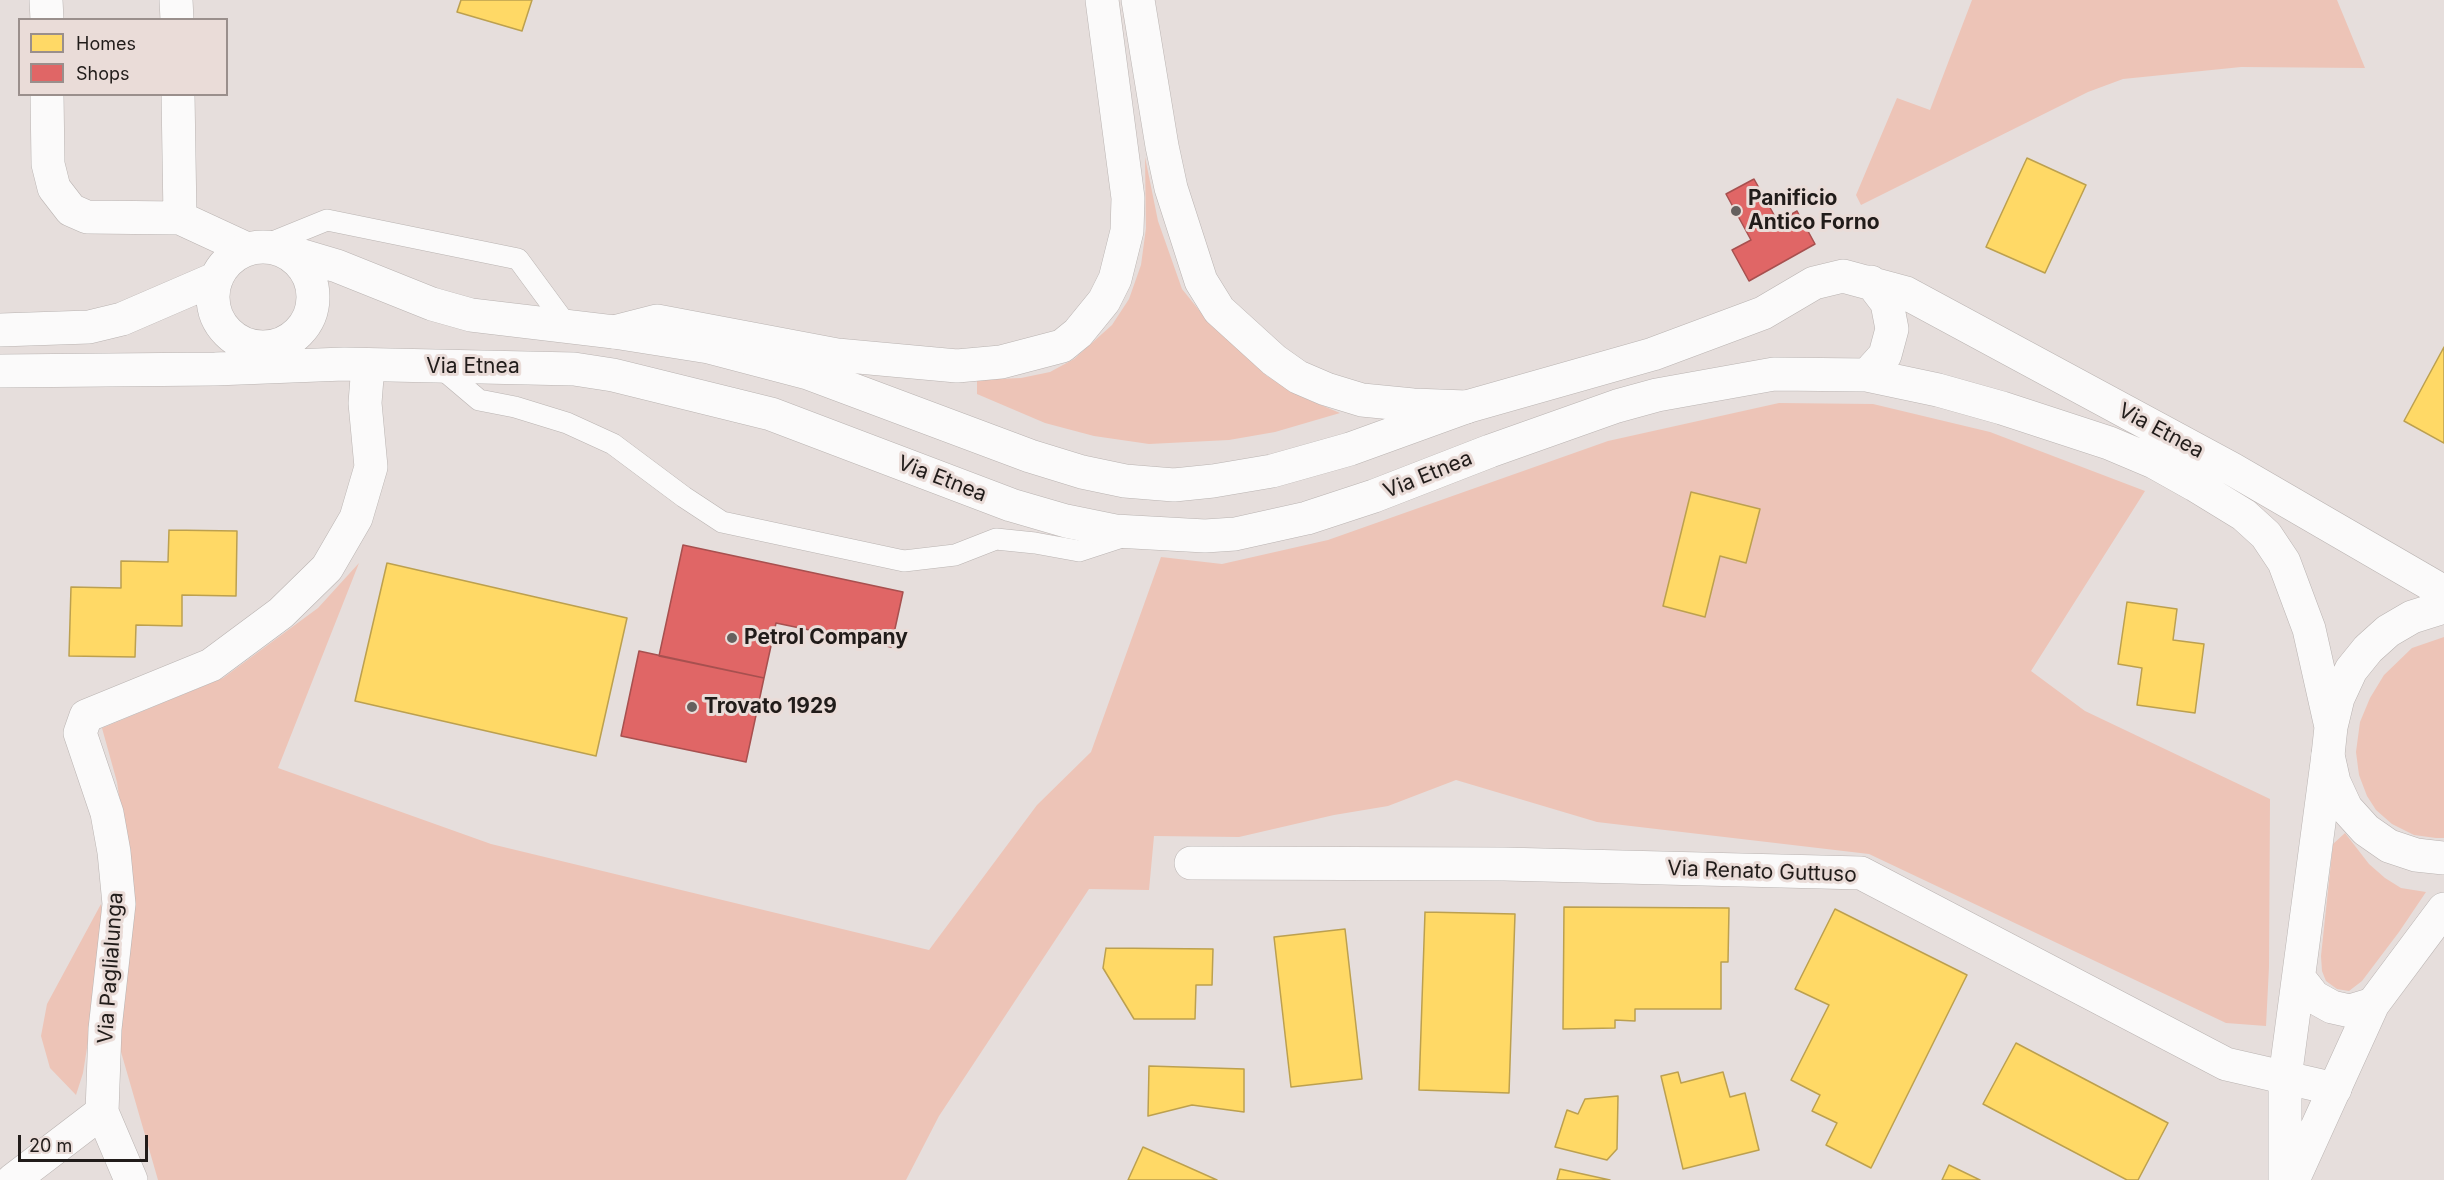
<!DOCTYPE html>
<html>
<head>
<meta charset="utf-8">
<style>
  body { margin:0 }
  #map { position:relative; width:2444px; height:1180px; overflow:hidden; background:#e6dedc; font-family:Inter,sans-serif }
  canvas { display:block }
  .legend { position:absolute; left:18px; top:18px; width:210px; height:78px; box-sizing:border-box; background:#eadcd8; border:2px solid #9a8f8c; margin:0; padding:8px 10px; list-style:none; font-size:18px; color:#211c1a }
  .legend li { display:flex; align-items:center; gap:12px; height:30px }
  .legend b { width:30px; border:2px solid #9a8f8c }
  .scale { position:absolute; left:18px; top:1135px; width:130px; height:27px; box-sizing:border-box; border:3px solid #211c1a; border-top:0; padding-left:8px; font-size:18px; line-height:21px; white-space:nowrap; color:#211c1a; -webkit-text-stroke:4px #eadcd8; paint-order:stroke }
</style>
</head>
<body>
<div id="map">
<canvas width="2444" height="1180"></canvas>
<ul class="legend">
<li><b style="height:16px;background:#ffd966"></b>Homes</li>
<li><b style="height:16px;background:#e06666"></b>Shops</li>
</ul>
<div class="scale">20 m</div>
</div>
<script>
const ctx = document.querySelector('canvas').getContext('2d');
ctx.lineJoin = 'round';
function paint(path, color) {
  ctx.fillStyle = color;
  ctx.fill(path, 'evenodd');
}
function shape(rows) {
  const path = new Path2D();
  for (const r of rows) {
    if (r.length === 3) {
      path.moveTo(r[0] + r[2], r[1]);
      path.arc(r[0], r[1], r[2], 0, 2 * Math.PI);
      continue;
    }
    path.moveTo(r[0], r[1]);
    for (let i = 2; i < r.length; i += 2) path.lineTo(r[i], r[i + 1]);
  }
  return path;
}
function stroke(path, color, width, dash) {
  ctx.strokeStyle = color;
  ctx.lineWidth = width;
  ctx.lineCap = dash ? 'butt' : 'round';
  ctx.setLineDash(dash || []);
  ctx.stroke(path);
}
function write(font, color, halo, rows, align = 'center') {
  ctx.font = font + ' Inter,sans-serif';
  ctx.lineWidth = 6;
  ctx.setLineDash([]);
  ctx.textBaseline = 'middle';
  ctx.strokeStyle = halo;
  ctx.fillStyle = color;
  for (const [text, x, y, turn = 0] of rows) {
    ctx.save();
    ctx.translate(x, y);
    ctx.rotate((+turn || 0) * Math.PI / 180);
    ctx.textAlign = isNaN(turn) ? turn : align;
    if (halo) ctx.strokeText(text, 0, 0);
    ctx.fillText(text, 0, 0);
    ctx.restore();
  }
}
const green = shape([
  [1972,0,2337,0,2365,68,2241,67,2123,79,2088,92,1861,205,1856,195,1897,98,1930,110],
  [1145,157,1158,221,1182,289,1207,320,1267,376,1302,397,1340,413,1275,432,1229,440,1149,444,1094,436,1045,423,977,394,977,380,1021,378,1050,372,1074,359,1112,325,1129,299,1141,265,1146,228],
  [1779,403,1873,404,1990,432,2145,491,2031,671,2085,711,2270,799,2269,967,2266,1026,2226,1023,1869,854,1597,822,1456,780,1388,806,1334,815,1239,837,1154,836,1149,890,1089,889,939,1116,906,1180,158,1180,117,1038,127,849,117,782,102,728,223,678,318,608,359,563,278,768,491,844,929,950,1037,805,1091,752,1161,557,1222,564,1328,540,1608,441],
  [2444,637,2444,838,2436,838,2414,835,2392,824,2376,810,2367,796,2359,775,2356,752,2360,722,2370,698,2384,675,2412,648],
  [2345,833,2369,864,2385,878,2401,888,2426,892,2399,932,2362,981,2349,991,2337,989,2326,981,2322,971,2321,956,2333,844],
  [101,904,105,934,83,1073,76,1095,50,1068,41,1036,47,1004]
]);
const homes = shape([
  [461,0,532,0,522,31,457,12,461,0],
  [2027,158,2086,185,2045,273,1986,247,2027,158],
  [2444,347,2444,443,2404,421,2444,347],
  [1691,492,1760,509,1746,563,1720,556,1705,617,1663,606,1691,492],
  [169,530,237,531,236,596,182,595,182,626,136,625,135,657,69,656,71,587,121,588,121,561,168,562,169,530],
  [387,563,627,618,596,756,355,701,387,563],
  [2127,602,2177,609,2173,640,2204,644,2195,713,2137,705,2142,668,2118,664,2127,602],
  [1564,907,1729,908,1728,962,1721,962,1721,1009,1635,1009,1635,1021,1615,1020,1615,1028,1563,1029,1564,907],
  [1835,909,1967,975,1871,1168,1826,1145,1837,1123,1812,1111,1820,1095,1791,1080,1829,1005,1795,989,1835,909],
  [1425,912,1515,914,1509,1093,1419,1090,1425,912],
  [1345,929,1362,1079,1291,1087,1274,937,1345,929],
  [1106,948,1213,949,1212,985,1196,985,1195,1019,1134,1019,1103,968,1106,948],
  [2016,1043,2168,1123,2138,1180,2127,1180,1983,1104,2016,1043],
  [1149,1066,1244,1069,1244,1112,1192,1105,1148,1116,1149,1066],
  [1678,1072,1681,1083,1723,1072,1730,1097,1745,1093,1759,1150,1683,1169,1661,1076,1678,1072],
  [1618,1096,1617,1149,1607,1160,1555,1147,1567,1110,1578,1114,1585,1099,1618,1096],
  [1143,1147,1217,1180,1128,1180,1143,1147],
  [1949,1165,1980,1180,1942,1180,1949,1165],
  [1560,1169,1610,1180,1557,1180,1560,1169]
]);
const shops = shape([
  [1754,179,1778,222,1797,211,1815,244,1749,281,1732,250,1751,240,1726,194,1754,179],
  [683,545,903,592,891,647,776,623,764,678,659,656,683,545],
  [639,651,764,678,746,762,621,736,639,651]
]);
const lane = shape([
  [263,246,327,220,518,259,568,327],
  [440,367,479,400,515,407,567,423,613,444,684,497,722,522,904,561,955,555,996,539,1035,543,1079,551,1125,536]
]);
const street = shape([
  [46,0,47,20],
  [176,0,177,20],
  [47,94,48,164,54,188,71,210,87,217,180,218,247,249],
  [178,94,180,218],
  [1191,863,1504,864,1861,873,2226,1064,2335,1089],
  [13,1180,102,1112],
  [131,1180,102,1112,105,1029,119,904,114,852,107,813,80,733,86,716,211,665,281,613,327,568,356,518,371,467,365,403,368,365]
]);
const secondary = shape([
  [2299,978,2314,997,2332,1007,2350,1011,2373,1004],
  [2285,1180,2285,1078,2328,755],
  [2293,1180,2373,1004,2444,909]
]);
const primary = shape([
  [263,297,50],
  [283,250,337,266,432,304,471,315,614,332,709,347,808,373,1030,456,1082,472,1125,481,1174,485,1213,481,1272,471,1350,449,1466,407,1653,354,1763,313,1814,283,1843,276,1906,293,2232,469,2444,592],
  [0,330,89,327,122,319,217,278],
  [0,371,215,369,344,364,574,369,613,375,771,414,1011,505,1066,521,1115,531,1205,536,1235,534,1307,518,1374,496,1490,451,1617,406,1657,395,1774,374,1867,375,1938,390,2002,408,2109,443,2154,462,2195,485,2244,515,2266,535,2284,562,2309,629,2331,727],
  [1867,375,1885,355,1892,329,1887,303,1871,282],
  [2444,607,2412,617,2388,631,2368,649,2351,670,2338,698,2331,727,2328,755,2334,782,2346,808,2366,830,2389,846,2416,855,2444,858]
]);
const highway = shape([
  [1138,0,1162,146,1171,188,1201,281,1219,310,1274,360,1298,377,1326,389,1362,400,1413,405,1466,407],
  [614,332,657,321,837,355,957,366,1001,362,1062,346,1078,333,1104,301,1115,279,1127,231,1128,198,1102,0]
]);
const markers = [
  [1736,211,6,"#66605e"],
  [732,638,6,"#66605e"],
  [692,707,6,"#66605e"]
];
const poiNames = [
  ["Panificio",1748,199],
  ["Antico Forno",1748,223],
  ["Petrol Company",744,638],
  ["Trovato 1929",704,707]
];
const streetNames = [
  ["Via Etnea",473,367],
  ["Via Etnea",2161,431,28],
  ["Via Etnea",1428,475,-22],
  ["Via Etnea",942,479,21],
  ["Via Renato Guttuso",1762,872,2],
  ["Via Paglialunga",111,968,-86]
];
paint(green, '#edc4b7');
paint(homes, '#ffd966');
stroke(homes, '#bca04f', 1.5);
paint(shops, '#e06666');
stroke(shops, '#a7504f', 1.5);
stroke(lane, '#b9b3b1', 22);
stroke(street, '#b9b3b1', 34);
stroke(secondary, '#b9b3b1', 34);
stroke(primary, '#b9b3b1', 34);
stroke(highway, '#b9b3b1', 34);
stroke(lane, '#fbfafa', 21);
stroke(street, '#fbfafa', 33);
stroke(secondary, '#fbfafa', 33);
stroke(primary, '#fbfafa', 33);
stroke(highway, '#fbfafa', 33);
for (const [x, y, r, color] of markers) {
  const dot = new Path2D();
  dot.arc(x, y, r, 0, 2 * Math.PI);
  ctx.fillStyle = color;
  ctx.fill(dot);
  stroke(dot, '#eadcd8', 2);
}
write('bold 21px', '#211c1a', '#eadcd8', poiNames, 'left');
write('21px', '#211c1a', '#eadcd8', streetNames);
</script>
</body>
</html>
